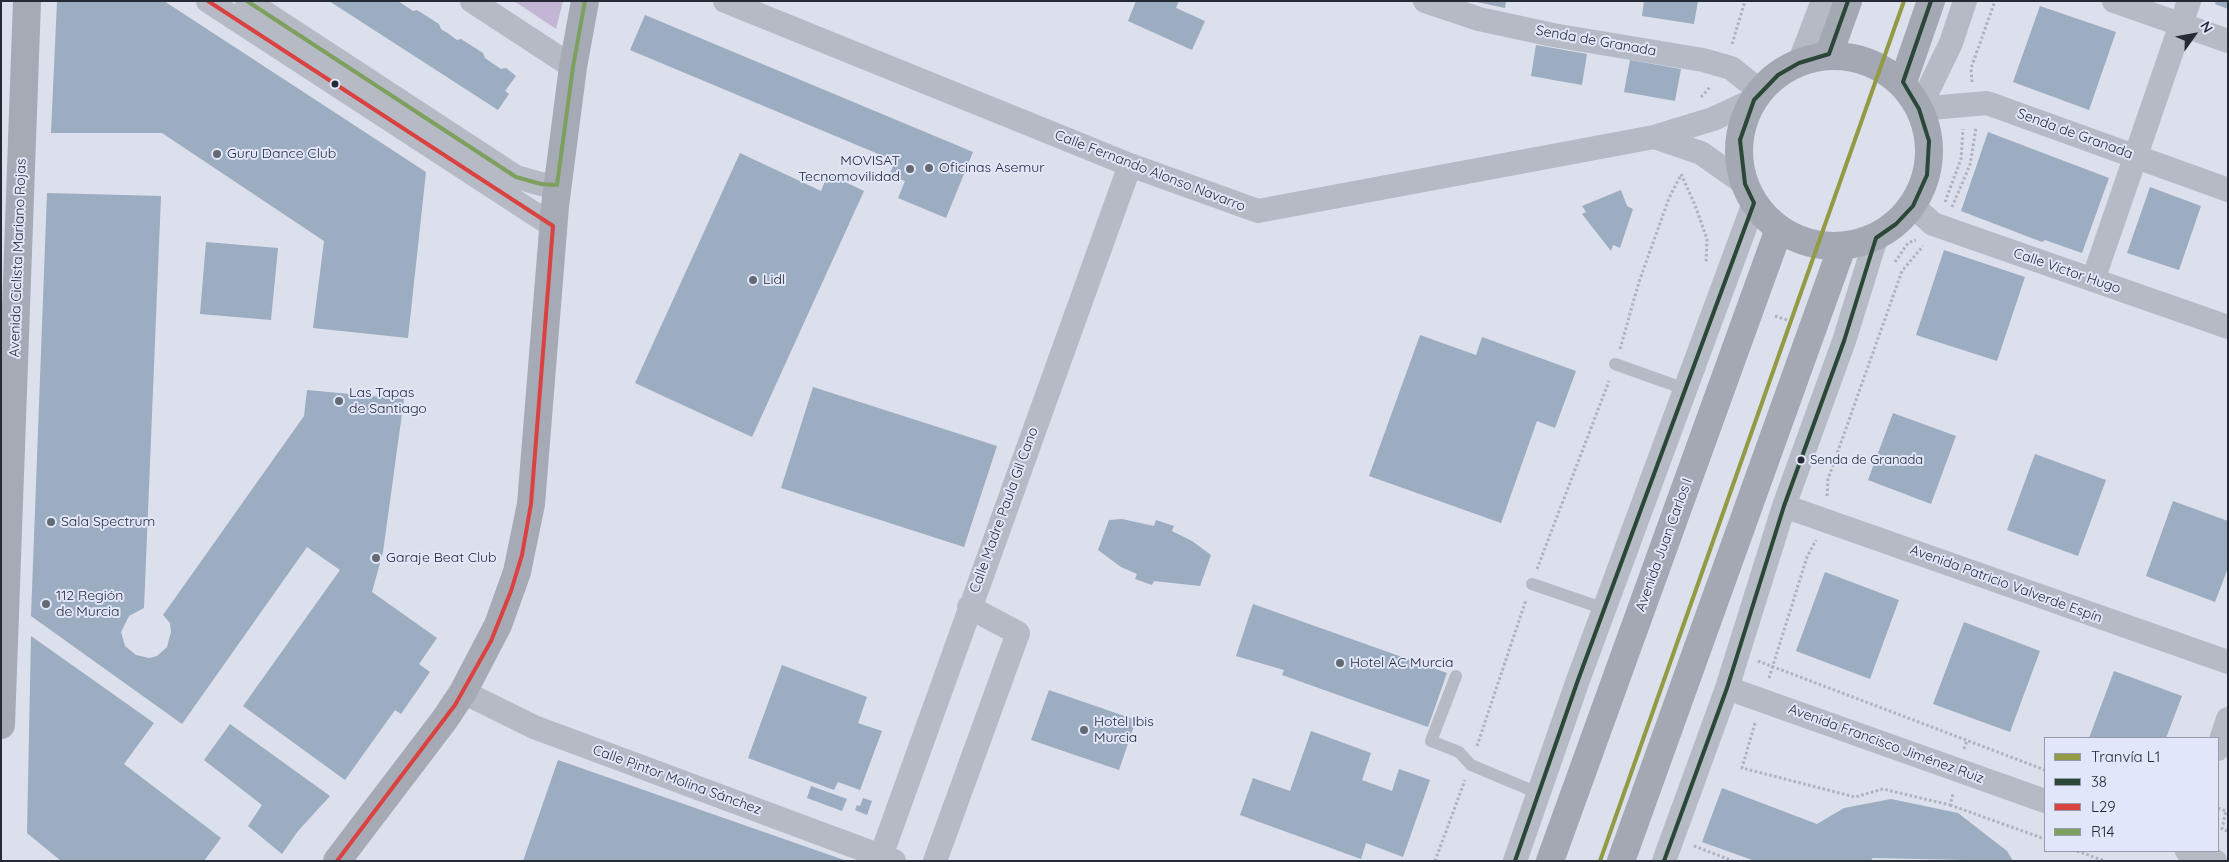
<!DOCTYPE html>
<html>
<head>
<meta charset="utf-8">
<style>
  body { margin:0 }
  #map { position:relative; width:2229px; height:862px; overflow:hidden; background:#dcdfec; font-family:Quicksand,sans-serif }
  canvas { display:block }
  .frame { position:absolute; inset:0; border:2px solid #242b34; pointer-events:none }
  .legend { position:absolute; left:2044px; top:737px; width:175px; height:115px; box-sizing:border-box; background:#e1e6fa; border:1px solid #959bab; margin:0; padding:6px 9px; list-style:none; font-size:15px; color:#242b34 }
  .legend li { display:flex; align-items:center; gap:10px; height:25px }
  .legend b { width:25px; border:1px solid #959bab }
  .north { position:absolute; left:2169px; top:10px; width:50px; height:50px; -webkit-text-stroke:4px #e1e6fa; paint-order:stroke; rotate:58deg; font-size:14px; font-weight:700; line-height:20px; text-align:center; color:#242b34 }
  .north::after { content:''; display:block; margin:auto; width:18px; height:22px; background:#242b34; clip-path:polygon(50% 0,100% 100%,50% 72%,0 100%) }
</style>
</head>
<body>
<div id="map">
<canvas width="2229" height="862"></canvas>
<div class="frame"></div>
<ul class="legend">
<li><b style="height:6px;background:#929a44"></b>Tranvía L1</li>
<li><b style="height:6px;background:#2a4738"></b>38</li>
<li><b style="height:6px;background:#da4241"></b>L29</li>
<li><b style="height:6px;background:#7da05f"></b>R14</li>
</ul>
<div class="north">N</div>
</div>
<script>
const ctx = document.querySelector('canvas').getContext('2d');
ctx.lineJoin = 'round';
function paint(path, color) {
  ctx.fillStyle = color;
  ctx.fill(path, 'evenodd');
}
function shape(rows) {
  const path = new Path2D();
  for (const r of rows) {
    if (r.length === 3) {
      path.moveTo(r[0] + r[2], r[1]);
      path.arc(r[0], r[1], r[2], 0, 2 * Math.PI);
      continue;
    }
    path.moveTo(r[0], r[1]);
    for (let i = 2; i < r.length; i += 2) path.lineTo(r[i], r[i + 1]);
  }
  return path;
}
function stroke(path, color, width, dash) {
  ctx.strokeStyle = color;
  ctx.lineWidth = width;
  ctx.lineCap = dash ? 'butt' : 'round';
  ctx.setLineDash(dash || []);
  ctx.stroke(path);
}
function write(font, color, halo, rows, align = 'center') {
  ctx.font = font + ' Quicksand,sans-serif';
  ctx.lineWidth = 4;
  ctx.setLineDash([]);
  ctx.textBaseline = 'middle';
  ctx.strokeStyle = halo;
  ctx.fillStyle = color;
  for (const [text, x, y, turn = 0] of rows) {
    ctx.save();
    ctx.translate(x, y);
    ctx.rotate((+turn || 0) * Math.PI / 180);
    ctx.textAlign = isNaN(turn) ? turn : align;
    if (halo) ctx.strokeText(text, 0, 0);
    ctx.fillText(text, 0, 0);
    ctx.restore();
  }
}
const green = shape([
  [514,1,563,1,556,29]
]);
const building = shape([
  [57,1,164,1,426,172,408,338,313,328,324,241,162,133,51,133],
  [329,1,398,1,413,11,417,10,439,24,441,29,449,34,457,40,461,39,483,53,485,58,492,63,501,69,506,68,516,76,505,91,509,94,498,110],
  [1136,1,1179,1,1176,8,1205,21,1192,50,1128,21],
  [1472,1,1506,1,1505,8],
  [1644,1,1698,1,1694,24,1642,16],
  [2216,1,2228,1,2228,9,2215,4],
  [2040,6,2116,32,2089,110,2013,82],
  [645,15,973,152,946,218,898,198,905,181,889,176,895,161,630,50],
  [1536,45,1587,54,1582,85,1531,76],
  [1630,60,1681,69,1675,101,1624,92],
  [1988,132,2109,178,2082,253,2045,240,2042,242,1961,211],
  [740,153,821,191,828,174,864,191,752,437,635,383],
  [2150,187,2201,206,2179,270,2127,253],
  [1621,190,1627,206,1633,209,1620,248,1613,245,1611,251,1582,214,1586,212,1582,206],
  [47,193,161,196,144,608,129,616,121,632,125,646,136,655,149,658,157,656,167,647,171,632,170,623,163,615,304,416,307,390,404,399,383,552,372,592,437,638,419,664,430,672,401,714,395,710,345,780,243,706,340,570,307,547,182,724,31,616],
  [206,242,278,248,271,320,200,314],
  [1944,250,2025,277,1997,361,1916,335],
  [1420,335,1476,355,1482,337,1576,371,1555,428,1537,421,1501,523,1369,476],
  [813,387,997,446,964,547,781,488],
  [1893,413,1956,436,1931,504,1868,480],
  [2035,454,2106,480,2078,556,2007,530],
  [2173,501,2228,521,2228,568,2215,602,2146,576],
  [1122,519,1154,526,1156,520,1174,526,1172,531,1192,541,1211,555,1200,586,1154,581,1152,585,1135,579,1137,574,1121,567,1098,550,1109,520],
  [1825,572,1899,600,1870,679,1796,651],
  [1253,604,1447,673,1428,727,1282,675,1284,670,1236,656],
  [1964,622,2040,651,2010,732,1933,704],
  [31,636,154,723,124,764,221,838,204,861,61,861,27,833],
  [782,665,867,697,858,723,882,731,860,790,838,782,834,790,748,758],
  [2114,671,2182,696,2166,738,2089,738],
  [1049,690,1136,720,1119,770,1031,740],
  [230,724,330,796,298,831,282,854,248,826,262,805,204,760],
  [1311,731,1371,753,1362,780,1392,791,1399,769,1430,780,1403,857,1366,843,1361,859,1240,815,1253,778,1290,791],
  [558,760,844,860,844,861,523,861],
  [811,786,847,799,842,811,807,798],
  [1722,788,1817,824,1844,808,1891,799,1958,813,2007,851,2013,861,1873,858,1870,861,1755,861,1702,842],
  [863,798,872,801,867,815,855,810,857,805,860,806]
]);
const path = shape([
  [1732,44,1745,1],
  [1972,82,1971,68,1995,1],
  [1701,97,1710,87],
  [1681,174,1695,205,1707,239,1706,263],
  [1945,202,1961,159,1963,129],
  [1952,207,1970,165,1976,128],
  [1895,262,1908,243,1916,240],
  [1775,316,1790,321],
  [1620,349,1639,282,1669,198,1681,175],
  [1827,496,1828,479,1902,271,1923,246],
  [1537,569,1609,381],
  [1758,661,2045,770],
  [1769,678,1807,557,1816,540],
  [1755,723,1742,768,1855,797,1883,789,1950,805,1953,794],
  [1477,746,1526,600],
  [1964,749,1967,740],
  [1950,805,2045,839],
  [2218,808,2226,811,2222,829,2228,831],
  [1694,846,1733,861],
  [2077,851,2105,861],
  [1435,861,1465,780]
]);
const service = shape([
  [1615,364,1685,389],
  [1532,584,1605,609],
  [1456,676,1431,741,1459,752,1471,765,1538,793]
]);
const minor = shape([
  [208,1,553,226],
  [247,1,516,177,541,184,557,185],
  [472,1,573,67],
  [725,1,1130,165,1258,211,1654,137,1713,119,1754,100],
  [1425,1,1479,19,1553,35,1703,60,1731,68,1760,91],
  [2114,1,2228,41],
  [1799,63,1823,1],
  [1919,109,1987,103,2228,190],
  [1919,109,1951,43,1965,1],
  [1654,137,1701,153,1745,184],
  [1913,206,1933,224,2228,327],
  [2093,280,2189,1],
  [1784,506,2228,662],
  [1727,688,2045,801],
  [463,692,534,727,894,861],
  [2218,749,2228,719],
  [2187,851,2215,861],
  [881,856,1130,165],
  [935,861,1018,633,969,607],
  [1515,861,1578,680,1754,203],
  [1664,861,1727,688,1784,506,1844,341,1876,238]
]);
const secondary = shape([
  [1,725,27,1],
  [337,861,445,719,463,692,498,625,517,572,531,504,555,206,573,67,585,1]
]);
const primary = shape([
  [1829,54,1848,1],
  [1834,151,95],
  [1903,82,1931,1],
  [1550,861,1779,229],
  [1621,861,1842,247]
]);
const bus1 = shape([
  [1829,54,1848,1],
  [1754,203,1745,184,1740,140,1754,100,1778,75,1799,63,1829,54],
  [1515,861,1578,680,1754,203],
  [1664,861,1727,688,1784,506,1844,341,1876,238,1896,224,1913,206,1927,175,1929,141,1919,109,1903,82,1931,1]
]);
const bus2 = shape([
  [208,1,553,226,531,504,522,555,511,591,491,641,455,705,337,861]
]);
const bus3 = shape([
  [247,1,516,177,541,184,557,185,573,67,585,1]
]);
const tram1 = shape([
  [1600,861,1904,1]
]);
const markers = [
  [335,84,4.5,"#242b34"],
  [217,154,5,"#646a74"],
  [929,168,5,"#646a74"],
  [910,169,5,"#646a74"],
  [753,280,5,"#646a74"],
  [339,401,5,"#646a74"],
  [1801,460,4.5,"#242b34"],
  [51,522,5,"#646a74"],
  [376,558,5,"#646a74"],
  [46,604,5,"#646a74"],
  [1340,663,5,"#646a74"],
  [1084,730,5,"#646a74"]
];
const busNames = [
  ["Senda de Granada",1810,460]
];
const streetNames = [
  ["Senda de Granada",1596,41,10],
  ["Senda de Granada",2075,134,20],
  ["Calle Fernando Alonso Navarro",1150,171,21],
  ["Avenida Ciclista Mariano Rojas",18,258,-88],
  ["Calle Víctor Hugo",2067,271,19],
  ["Calle Madre Paula Gil Cano",1004,510,-70],
  ["Avenida Juan Carlos I",1664,545,-70],
  ["Avenida Patricio Valverde Espín",2006,584,20],
  ["Avenida Francisco Jiménez Ruiz",1886,744,20],
  ["Calle Pintor Molina Sánchez",677,780,20]
];
const poiNames = [
  ["Guru Dance Club",227,154],
  ["MOVISAT",900,161,"right"],
  ["Tecnomovilidad",900,177,"right"],
  ["Oficinas Asemur",939,168],
  ["Lidl",763,280],
  ["Las Tapas",349,393],
  ["de Santiago",349,409],
  ["Sala Spectrum",61,522],
  ["Garaje Beat Club",386,558],
  ["112 Región",56,596],
  ["de Murcia",56,612],
  ["Hotel AC Murcia",1350,663],
  ["Hotel Ibis",1094,722],
  ["Murcia",1094,738]
];
paint(green, '#c3b6d5');
paint(building, '#9cacc1');
stroke(path, '#adb2bd', 3, [2.5, 2.5]);
stroke(service, '#b5bac4', 12);
stroke(minor, '#b5bac4', 24);
stroke(secondary, '#a6aab5', 28);
stroke(primary, '#a4a8b3', 28);
stroke(bus1, '#2a4738', 4);
stroke(bus2, '#da4241', 4);
stroke(bus3, '#7da05f', 4);
stroke(tram1, '#929a44', 4);
for (const [x, y, r, color] of markers) {
  const dot = new Path2D();
  dot.arc(x, y, r, 0, 2 * Math.PI);
  ctx.fillStyle = color;
  ctx.fill(dot);
  stroke(dot, '#e1e6fa', 2);
}
write('13px', '#242b34', '#e1e6fa', busNames, 'left');
write('14px', '#242b34', '#e1e6fa', streetNames);
write('14px', '#242b34', '#e1e6fa', poiNames, 'left');
</script>
</body>
</html>
